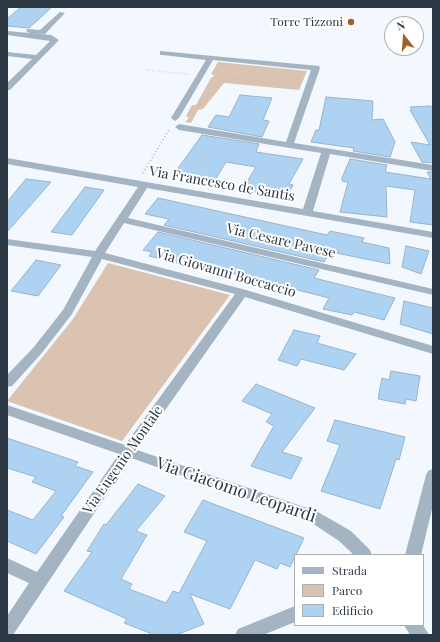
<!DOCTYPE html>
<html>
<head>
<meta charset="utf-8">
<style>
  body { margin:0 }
  #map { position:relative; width:440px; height:642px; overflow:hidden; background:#f2f8fd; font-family:"Playfair Display",serif }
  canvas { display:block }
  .frame { position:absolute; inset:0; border:8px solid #2b3742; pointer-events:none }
  .legend { position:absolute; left:294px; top:554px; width:130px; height:72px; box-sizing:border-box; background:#fff; border:1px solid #aaafb3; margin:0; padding:5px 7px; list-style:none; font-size:12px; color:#2b3742 }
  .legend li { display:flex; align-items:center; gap:8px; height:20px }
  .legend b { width:20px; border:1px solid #aaafb3 }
  .north { position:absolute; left:384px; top:16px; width:40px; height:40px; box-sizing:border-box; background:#fff; border:1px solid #aaafb3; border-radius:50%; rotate:343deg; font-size:11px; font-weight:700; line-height:16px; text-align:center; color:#2b3742 }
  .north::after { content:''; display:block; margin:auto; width:14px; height:18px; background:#9f6126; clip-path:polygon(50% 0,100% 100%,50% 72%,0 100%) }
</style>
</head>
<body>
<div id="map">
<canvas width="440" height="642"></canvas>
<div class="frame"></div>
<ul class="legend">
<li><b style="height:5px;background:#a5b4c2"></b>Strada</li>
<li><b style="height:11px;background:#dac3b0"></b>Parco</li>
<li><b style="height:11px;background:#aed2f1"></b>Edificio</li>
</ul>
<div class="north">N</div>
</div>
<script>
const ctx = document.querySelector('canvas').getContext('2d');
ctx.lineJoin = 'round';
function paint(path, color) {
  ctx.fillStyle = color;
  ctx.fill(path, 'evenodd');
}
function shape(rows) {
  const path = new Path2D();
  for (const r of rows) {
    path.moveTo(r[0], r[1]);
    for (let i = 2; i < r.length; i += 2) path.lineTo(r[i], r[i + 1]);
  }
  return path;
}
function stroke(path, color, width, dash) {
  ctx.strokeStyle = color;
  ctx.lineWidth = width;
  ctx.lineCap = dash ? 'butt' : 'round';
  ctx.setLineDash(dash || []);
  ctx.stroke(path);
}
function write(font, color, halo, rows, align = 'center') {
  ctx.font = font + ' "Playfair Display",serif';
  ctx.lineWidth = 4;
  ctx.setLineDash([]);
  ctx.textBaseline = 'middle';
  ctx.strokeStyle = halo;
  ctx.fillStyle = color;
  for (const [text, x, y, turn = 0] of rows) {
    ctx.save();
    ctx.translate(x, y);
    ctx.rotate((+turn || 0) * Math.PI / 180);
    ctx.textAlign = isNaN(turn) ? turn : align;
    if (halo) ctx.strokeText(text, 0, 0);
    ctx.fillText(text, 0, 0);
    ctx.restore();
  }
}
const green = shape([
  [218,62,307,71,299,90,224,83,203,109,198,110,191,123,185,122,189,118,186,116,192,105,196,105,211,78,215,76,211,74],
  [108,263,230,295,122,441,7,401,73,319]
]);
const building = shape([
  [21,7,52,7,29,28,7,26,7,19,21,7],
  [240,95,272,98,263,120,269,121,262,137,208,127,216,115,229,117,240,95],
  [326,97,373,101,372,120,383,119,395,142,390,157,353,151,354,148,311,142,316,130,319,130,326,97],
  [429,106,433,107,433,163,422,162,411,142,430,145,410,110,412,110,410,107,429,106],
  [202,135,259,144,256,152,303,159,289,184,293,185,287,197,242,190,256,167,226,162,212,185,171,178,202,135],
  [350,159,387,165,385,172,431,179,427,172,433,172,433,225,410,222,415,190,386,186,387,217,340,212,348,182,342,181,342,178,350,159],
  [26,179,51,182,7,232,7,202,26,179],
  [85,187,104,190,72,235,51,232,85,187],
  [158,198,327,235,330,231,364,238,362,242,389,248,390,264,336,253,334,255,329,254,324,262,164,225,169,219,145,214,158,198],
  [158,232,319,270,314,278,395,298,384,320,354,312,352,315,323,309,329,298,227,272,225,275,149,256,152,252,143,250,158,232],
  [406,246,429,251,421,274,402,267,406,246],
  [36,260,61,265,38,296,11,291,36,260],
  [404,301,433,308,433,334,400,324,404,301],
  [294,330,320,336,317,343,356,354,344,370,301,359,297,366,278,360,294,330],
  [391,371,420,376,416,401,406,399,405,404,378,399,382,378,389,380,391,371],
  [256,384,315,408,282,452,302,458,291,479,251,466,274,426,266,422,272,414,242,401,256,384],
  [335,420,405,437,399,460,396,459,380,509,321,491,340,445,327,441,335,420],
  [7,438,78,462,75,466,93,472,61,516,64,517,36,554,7,541,7,510,33,520,56,491,32,482,36,477,7,468,7,438],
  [138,484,165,496,136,531,147,535,121,579,132,584,129,589,166,603,173,591,179,593,207,541,184,532,203,500,304,538,290,567,280,563,277,569,255,560,230,609,190,594,204,624,176,635,150,635,150,633,124,623,127,619,64,591,92,552,87,551,104,524,106,525,138,484]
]);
const pathFar1 = shape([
  [147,70,188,74],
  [213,77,297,85],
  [198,106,224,78]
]);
const path = shape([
  [143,173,169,130]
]);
const minor = shape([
  [60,12,65,13,45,34,32,33,51,35,59,40,10,90,7,90,7,83,32,59,7,56,7,52,36,55,50,41,7,35,7,31,30,33,26,31,27,29,40,30,60,12],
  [160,51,319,66,320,68,294,143,433,165,433,171,330,154,313,211,433,232,433,238,147,188,128,218,433,289,433,295,124,223,105,253,246,290,433,346,433,354,245,297,137,450,316,511,351,531,370,550,372,555,354,555,339,541,306,519,131,458,13,635,7,635,7,616,29,583,7,573,7,558,37,572,119,454,7,415,7,405,125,445,235,294,102,259,72,314,41,354,12,386,7,387,7,375,33,348,63,310,92,257,7,245,7,239,95,251,138,187,7,164,7,158,303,209,321,153,179,130,175,127,179,124,286,142,311,70,213,60,179,118,175,121,171,118,206,60,163,55,160,55,160,51],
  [433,469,433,505,421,555,405,555,426,475,428,471,433,469],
  [295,606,295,622,263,635,235,635,238,629,295,606],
  [404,625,423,625,429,635,410,635,404,625]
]);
const markers = [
  [351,22,4,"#9f6126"]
];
const farPoinames = [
  ["Torre Tizzoni",343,22]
];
const streetNames = [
  ["Via Francesco de Santis",222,184,10],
  ["Via Cesare Pavese",281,241,13],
  ["Via Giovanni Boccaccio",226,273,16],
  ["Via Eugenio Montale",123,460,-55]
];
const nearStreetnames = [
  ["Via Giacomo Leopardi",236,490,19]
];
paint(green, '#dac3b0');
paint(building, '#aed2f1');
stroke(building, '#97b4ce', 1);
stroke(pathFar1, '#b3bbc2', 1.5, [0.5, 2]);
stroke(path, '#b3bbc2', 2, [1, 2.5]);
paint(minor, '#a5b4c2');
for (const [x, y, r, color] of markers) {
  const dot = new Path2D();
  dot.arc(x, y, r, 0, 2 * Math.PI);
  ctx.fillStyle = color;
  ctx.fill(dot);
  stroke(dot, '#fff', 1.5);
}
write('12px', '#2b3742', '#fff', farPoinames, 'right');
write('14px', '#2b3742', '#fff', streetNames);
write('17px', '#2b3742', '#fff', nearStreetnames);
</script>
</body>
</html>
